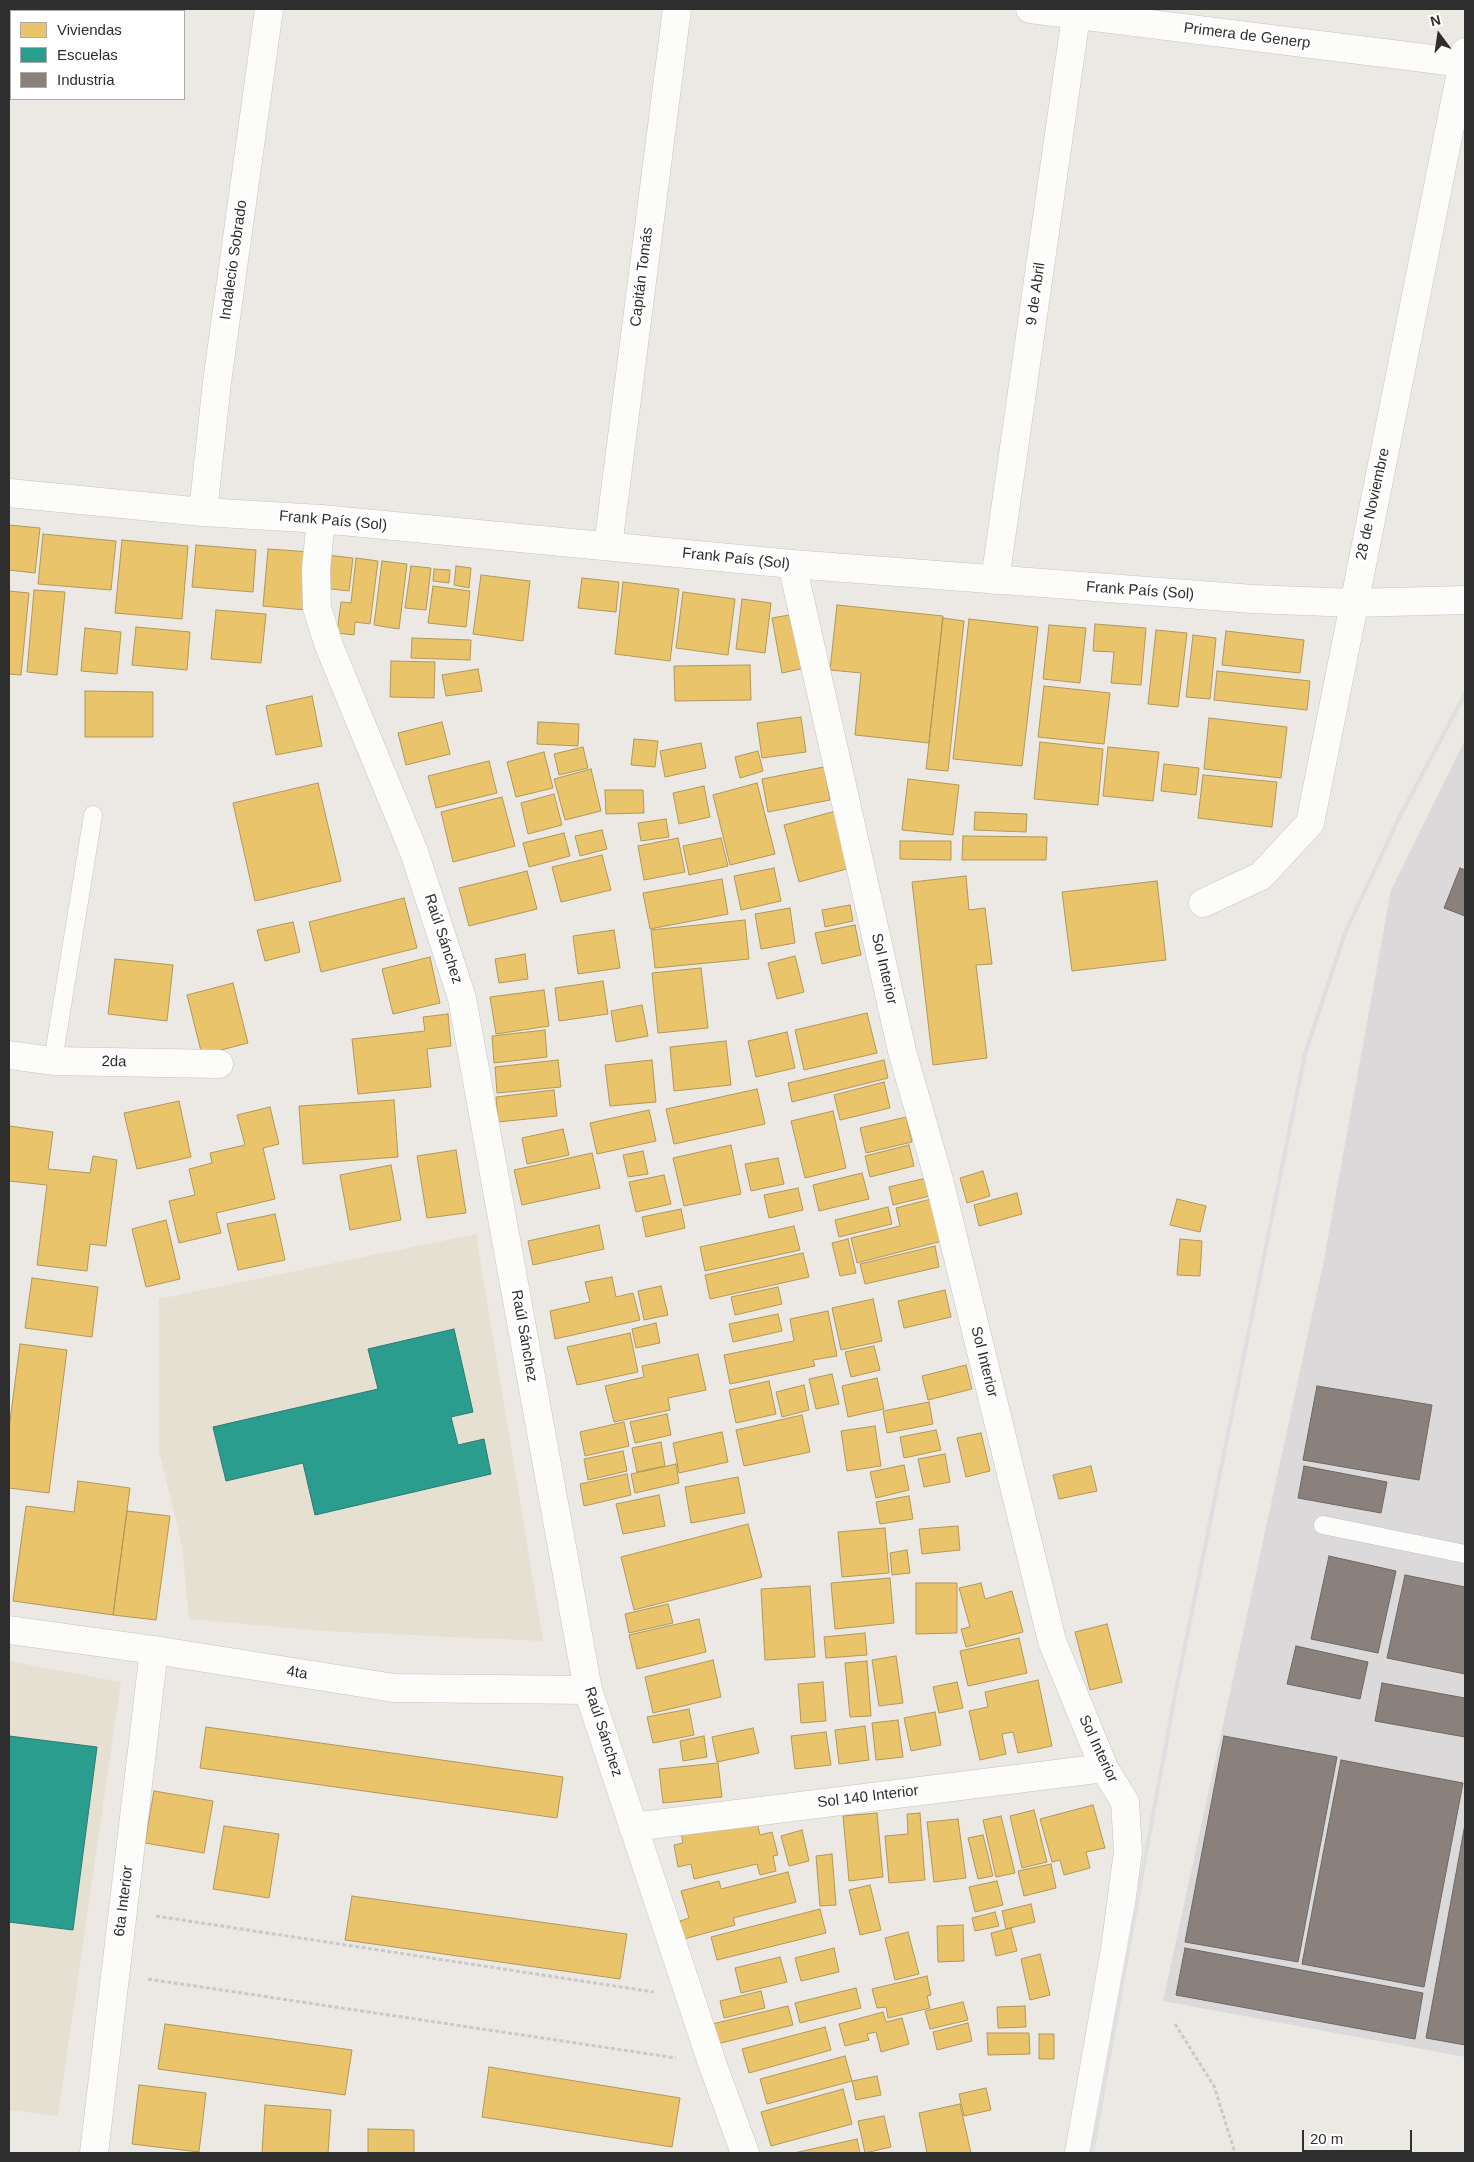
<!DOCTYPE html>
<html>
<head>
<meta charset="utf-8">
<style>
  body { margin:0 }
  #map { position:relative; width:1474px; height:2162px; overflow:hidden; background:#ece8e4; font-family:Arial,sans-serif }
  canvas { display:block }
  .frame { position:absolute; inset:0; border:10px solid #2e2e2e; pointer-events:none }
  .legend { position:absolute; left:10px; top:10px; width:175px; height:90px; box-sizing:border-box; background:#fff; border:1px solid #ababab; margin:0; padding:6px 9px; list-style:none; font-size:15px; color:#2e2e2e }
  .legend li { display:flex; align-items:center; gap:10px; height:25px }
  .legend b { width:25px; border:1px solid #ababab }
  .north { position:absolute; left:1414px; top:10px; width:50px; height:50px; -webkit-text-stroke:4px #fff; paint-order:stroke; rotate:346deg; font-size:14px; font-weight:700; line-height:20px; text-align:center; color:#2e2e2e }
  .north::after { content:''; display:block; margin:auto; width:18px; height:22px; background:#2e2e2e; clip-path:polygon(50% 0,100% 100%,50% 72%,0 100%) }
  .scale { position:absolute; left:1302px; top:2130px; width:110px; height:22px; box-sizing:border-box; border:2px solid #2e2e2e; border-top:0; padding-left:6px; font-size:15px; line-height:18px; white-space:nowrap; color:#2e2e2e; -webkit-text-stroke:4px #fff; paint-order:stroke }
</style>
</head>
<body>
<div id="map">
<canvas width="1474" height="2162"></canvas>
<div class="frame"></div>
<ul class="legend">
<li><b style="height:14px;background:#e9c46a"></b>Viviendas</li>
<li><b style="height:14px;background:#2a9d8f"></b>Escuelas</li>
<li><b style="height:14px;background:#8a817c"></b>Industria</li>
</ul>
<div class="north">N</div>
<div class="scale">20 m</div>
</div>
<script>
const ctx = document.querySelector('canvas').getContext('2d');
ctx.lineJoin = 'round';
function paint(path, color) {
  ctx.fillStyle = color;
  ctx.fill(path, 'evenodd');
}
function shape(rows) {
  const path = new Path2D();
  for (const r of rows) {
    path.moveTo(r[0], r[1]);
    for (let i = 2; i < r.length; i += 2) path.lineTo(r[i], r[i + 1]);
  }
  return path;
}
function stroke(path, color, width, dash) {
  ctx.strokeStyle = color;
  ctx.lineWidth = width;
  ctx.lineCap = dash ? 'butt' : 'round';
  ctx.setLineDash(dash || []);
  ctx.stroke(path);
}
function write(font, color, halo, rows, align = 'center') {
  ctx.font = font + ' Arial,sans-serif';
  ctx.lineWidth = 5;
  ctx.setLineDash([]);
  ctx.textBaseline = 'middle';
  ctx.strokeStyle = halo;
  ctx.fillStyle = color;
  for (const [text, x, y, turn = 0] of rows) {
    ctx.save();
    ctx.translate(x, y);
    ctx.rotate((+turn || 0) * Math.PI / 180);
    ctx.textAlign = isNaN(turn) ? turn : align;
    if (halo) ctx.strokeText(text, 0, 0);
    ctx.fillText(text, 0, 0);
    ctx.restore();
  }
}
const industrial = shape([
  [1465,740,1465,2057,1163,2001,1323,1265,1391,890]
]);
const education = shape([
  [476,1234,543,1641,323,1631,189,1619,182,1546,159,1451,159,1299],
  [9,1661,121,1682,58,2116,9,2110]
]);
const homes = shape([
  [9,525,40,528,35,573,9,570,9,525],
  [43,534,116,541,111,590,38,584,43,534],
  [122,540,188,546,182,619,115,613,122,540],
  [196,545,256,550,253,592,192,587,196,545],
  [268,549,311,552,306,610,263,606,268,549],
  [327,555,353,558,349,591,323,588,327,555],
  [356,558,378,561,370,624,355,622,354,635,337,633,341,602,351,603,356,558],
  [382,561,407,564,399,629,374,625,382,561],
  [411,566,431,568,426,610,405,608,411,566],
  [456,566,471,568,469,588,454,585,456,566],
  [434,569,450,570,449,583,433,581,434,569],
  [481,575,530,581,523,641,473,634,481,575],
  [582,578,619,582,616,612,578,608,582,578],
  [623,582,679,589,670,661,615,654,623,582],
  [433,586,470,591,466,627,428,623,433,586],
  [34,590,65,592,57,675,27,672,34,590],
  [9,591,29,593,21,675,9,674,9,591],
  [683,592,735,599,728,655,676,648,683,592],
  [742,599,771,603,765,653,736,649,742,599],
  [837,605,943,616,929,743,855,735,861,673,830,670,837,605],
  [216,610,266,614,261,663,211,659,216,610],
  [795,614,805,668,782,673,772,618,795,614],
  [943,618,964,621,948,771,926,769,943,618],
  [969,619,1038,627,1022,766,953,759,969,619],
  [1095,624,1146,628,1141,685,1111,683,1114,652,1093,651,1095,624],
  [1049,625,1086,628,1080,683,1043,679,1049,625],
  [136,627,190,632,187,670,132,665,136,627],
  [85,628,121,632,117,674,81,671,85,628],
  [1156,630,1187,633,1178,707,1148,704,1156,630],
  [1226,631,1304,640,1300,673,1222,665,1226,631],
  [1193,635,1216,638,1210,699,1186,697,1193,635],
  [412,638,471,640,470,660,411,658,412,638],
  [391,661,435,662,434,698,390,697,391,661],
  [750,665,751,700,675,701,674,666,750,665],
  [478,669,482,691,446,696,442,675,478,669],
  [1217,671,1310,681,1307,710,1214,700,1217,671],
  [1044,686,1110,693,1104,744,1038,737,1044,686],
  [85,691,153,692,153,737,85,737,85,691],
  [312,696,322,746,276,755,266,706,312,696],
  [801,717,806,752,762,758,757,723,801,717],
  [1209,718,1287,727,1281,778,1204,769,1209,718],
  [442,722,450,754,406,765,398,733,442,722],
  [538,722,579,724,578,746,537,744,538,722],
  [634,739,658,741,655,767,631,765,634,739],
  [1040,742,1103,749,1098,805,1034,799,1040,742],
  [701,743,706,768,665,777,660,751,701,743],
  [583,747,588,768,559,775,554,754,583,747],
  [1108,747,1159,752,1153,801,1103,796,1108,747],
  [758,751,763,771,740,778,735,757,758,751],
  [544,752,553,788,516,797,507,762,544,752],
  [489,761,497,793,436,808,428,776,489,761],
  [1164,764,1199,768,1196,795,1161,791,1164,764],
  [824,767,830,800,768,812,762,779,824,767],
  [591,769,601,811,565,820,554,779,591,769],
  [1203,775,1277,782,1272,827,1198,818,1203,775],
  [908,779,959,785,953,835,902,830,908,779],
  [318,783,341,881,255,901,233,803,318,783],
  [757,783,775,854,730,865,713,795,757,783],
  [704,786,710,817,679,824,673,793,704,786],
  [605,790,643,790,644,813,606,814,605,790],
  [554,794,562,825,528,834,521,803,554,794],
  [502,797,515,846,453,862,441,812,502,797],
  [836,811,850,868,799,882,784,825,836,811],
  [975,812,1027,814,1026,832,974,830,975,812],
  [666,819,669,837,641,841,638,823,666,819],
  [602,830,607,849,580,856,575,836,602,830],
  [564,833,570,856,529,867,523,843,564,833],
  [963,836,1047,837,1046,860,962,860,963,836],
  [678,838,685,872,644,880,638,846,678,838],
  [721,838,728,866,689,875,683,846,721,838],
  [900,841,951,841,951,860,900,859,900,841],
  [602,855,611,890,561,902,552,867,602,855],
  [774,868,781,901,741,910,734,876,774,868],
  [527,871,537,909,469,926,459,888,527,871],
  [966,876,969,910,985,908,992,964,976,965,987,1058,933,1065,912,882,966,876],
  [722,879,728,914,650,929,643,893,722,879],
  [1157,881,1166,960,1072,971,1062,892,1157,881],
  [404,898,417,948,321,972,309,922,404,898],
  [850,905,853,921,825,927,822,910,850,905],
  [790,908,795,943,761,949,755,914,790,908],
  [745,920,749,959,655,968,651,930,745,920],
  [293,922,300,952,265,961,257,930,293,922],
  [855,925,861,955,822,964,815,933,855,925],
  [614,930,620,968,578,974,573,936,614,930],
  [525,954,528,979,499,983,495,959,525,954],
  [795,956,804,992,777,999,768,963,795,956],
  [430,957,440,1003,393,1014,382,969,430,957],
  [115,959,173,965,167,1021,108,1014,115,959],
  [701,968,708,1028,658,1033,652,973,701,968],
  [603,981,608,1014,559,1021,555,988,603,981],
  [233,983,248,1043,202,1055,187,995,233,983],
  [544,990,549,1026,496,1034,490,997,544,990],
  [642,1005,648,1036,616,1042,611,1011,642,1005],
  [867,1013,877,1053,804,1070,795,1030,867,1013],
  [448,1014,451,1046,427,1049,431,1087,358,1094,352,1039,425,1031,423,1017,448,1014],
  [545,1030,547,1057,494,1063,492,1036,545,1030],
  [787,1032,795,1068,756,1077,748,1041,787,1032],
  [726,1041,731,1085,674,1091,670,1047,726,1041],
  [558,1060,561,1087,497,1093,495,1067,558,1060],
  [652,1060,656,1102,610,1106,605,1065,652,1060],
  [884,1060,888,1078,792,1102,788,1083,884,1060],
  [884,1082,890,1108,840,1120,834,1095,884,1082],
  [757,1089,765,1124,674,1144,666,1109,757,1089],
  [554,1090,557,1116,498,1122,496,1097,554,1090],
  [394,1100,398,1157,303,1164,299,1106,394,1100],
  [179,1101,191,1157,137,1169,124,1113,179,1101],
  [270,1107,279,1144,263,1148,275,1199,216,1213,221,1233,179,1243,169,1201,195,1195,189,1169,212,1163,210,1153,245,1145,237,1115,270,1107],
  [649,1110,656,1141,597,1154,590,1123,649,1110],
  [833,1111,846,1168,805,1178,791,1121,833,1111],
  [906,1117,912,1142,866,1153,860,1128,906,1117],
  [9,1126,53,1132,48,1169,90,1173,93,1156,117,1160,106,1246,90,1244,87,1271,37,1265,47,1185,9,1181,9,1126],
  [563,1129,569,1155,527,1164,522,1138,563,1129],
  [731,1145,741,1194,684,1206,673,1158,731,1145],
  [909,1145,914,1166,870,1177,865,1156,909,1145],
  [456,1150,466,1213,427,1218,417,1156,456,1150],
  [643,1151,648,1174,628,1177,623,1155,643,1151],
  [592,1153,600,1188,522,1205,514,1170,592,1153],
  [778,1158,784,1184,751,1191,745,1164,778,1158],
  [391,1165,401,1220,350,1230,340,1175,391,1165],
  [983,1171,990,1196,967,1203,960,1178,983,1171],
  [862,1173,869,1199,819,1211,813,1185,862,1173],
  [664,1175,671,1204,636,1212,629,1182,664,1175],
  [926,1178,930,1196,893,1205,889,1187,926,1178],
  [798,1188,803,1210,769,1218,764,1195,798,1188],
  [1017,1193,1022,1214,979,1226,974,1205,1017,1193],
  [931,1199,942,1241,857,1263,851,1238,900,1226,896,1208,931,1199],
  [1177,1199,1206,1206,1200,1232,1170,1225,1177,1199],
  [888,1207,892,1224,839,1237,835,1220,888,1207],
  [681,1209,685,1228,646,1237,642,1217,681,1209],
  [275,1214,285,1260,238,1270,227,1224,275,1214],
  [166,1220,180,1279,146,1287,132,1229,166,1220],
  [599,1225,604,1249,533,1265,528,1241,599,1225],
  [794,1226,800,1250,705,1271,700,1247,794,1226],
  [848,1239,856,1273,840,1276,832,1243,848,1239],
  [1180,1239,1202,1241,1200,1276,1177,1275,1180,1239],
  [935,1246,939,1267,865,1284,860,1264,935,1246],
  [803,1253,809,1277,710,1299,705,1275,803,1253],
  [612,1277,616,1297,633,1293,640,1320,555,1339,550,1311,590,1302,585,1282,612,1277],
  [32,1278,98,1287,92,1337,25,1328,32,1278],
  [661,1286,668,1315,644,1320,638,1291,661,1286],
  [778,1287,782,1304,735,1315,731,1297,778,1287],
  [945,1290,951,1317,904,1328,898,1301,945,1290],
  [873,1299,882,1341,841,1350,832,1308,873,1299],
  [828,1311,837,1356,813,1360,815,1366,730,1384,724,1355,794,1341,790,1319,828,1311],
  [778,1314,782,1331,733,1342,729,1324,778,1314],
  [656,1323,660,1343,636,1348,632,1329,656,1323],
  [630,1333,638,1372,577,1385,567,1347,630,1333],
  [20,1344,67,1350,49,1493,9,1488,9,1429,20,1344],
  [874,1346,880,1370,851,1377,845,1352,874,1346],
  [698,1354,706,1390,668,1398,670,1410,614,1422,605,1386,644,1377,642,1366,698,1354],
  [966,1365,972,1389,928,1400,922,1376,966,1365],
  [832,1374,839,1404,816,1409,809,1379,832,1374],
  [877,1378,884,1409,848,1417,842,1386,877,1378],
  [769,1381,776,1414,736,1423,729,1390,769,1381],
  [804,1385,809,1410,782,1417,776,1392,804,1385],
  [929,1402,933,1424,887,1433,883,1411,929,1402],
  [667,1414,671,1435,635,1443,630,1422,667,1414],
  [802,1415,810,1452,744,1466,736,1430,802,1415],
  [624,1422,629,1446,585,1456,580,1432,624,1422],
  [875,1426,881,1466,847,1471,841,1431,875,1426],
  [936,1430,941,1450,904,1458,900,1437,936,1430],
  [722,1432,728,1462,679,1473,673,1443,722,1432],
  [981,1433,990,1471,966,1477,957,1438,981,1433],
  [661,1442,665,1466,637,1472,632,1448,661,1442],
  [623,1451,627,1471,588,1480,584,1459,623,1451],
  [945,1454,950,1482,924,1487,918,1459,945,1454],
  [676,1464,679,1483,635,1493,631,1474,676,1464],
  [904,1465,909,1490,876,1498,870,1472,904,1465],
  [1091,1466,1097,1491,1059,1499,1053,1475,1091,1466],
  [627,1474,631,1495,584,1506,580,1484,627,1474],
  [738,1477,745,1513,691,1523,685,1487,738,1477],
  [78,1481,130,1488,113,1615,13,1601,26,1506,74,1512,78,1481],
  [659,1495,665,1526,623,1534,616,1504,659,1495],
  [909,1496,913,1519,880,1524,876,1502,909,1496],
  [127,1511,170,1516,156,1620,113,1615,127,1511],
  [748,1524,762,1577,634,1610,621,1557,748,1524],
  [958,1526,960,1550,922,1554,919,1529,958,1526],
  [885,1528,889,1573,842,1577,838,1532,885,1528],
  [907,1550,910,1573,892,1575,890,1553,907,1550],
  [890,1578,894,1623,835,1629,831,1583,890,1578],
  [916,1583,957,1583,957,1633,916,1634,916,1583],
  [981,1583,985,1599,1012,1591,1023,1632,966,1647,961,1629,970,1627,959,1588,981,1583],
  [810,1586,815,1657,765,1660,761,1589,810,1586],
  [668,1604,673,1623,629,1633,625,1614,668,1604],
  [699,1619,706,1652,637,1669,629,1635,699,1619],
  [1107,1624,1122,1682,1090,1690,1075,1632,1107,1624],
  [865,1633,867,1655,826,1658,824,1637,865,1633],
  [1019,1638,1027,1673,968,1686,960,1651,1019,1638],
  [896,1656,903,1703,879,1706,872,1660,896,1656],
  [713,1660,721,1697,653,1713,645,1677,713,1660],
  [867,1661,871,1716,850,1717,845,1663,867,1661],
  [1038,1680,1052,1746,1018,1753,1013,1732,1002,1734,1006,1754,980,1760,969,1711,988,1707,985,1692,1038,1680],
  [823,1682,826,1721,801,1723,798,1684,823,1682],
  [957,1682,963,1708,939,1713,933,1687,957,1682],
  [689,1709,694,1735,653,1743,647,1717,689,1709],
  [935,1712,941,1745,911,1751,904,1718,935,1712],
  [898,1720,903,1757,876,1760,872,1723,898,1720],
  [865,1726,869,1760,839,1764,835,1730,865,1726],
  [206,1727,563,1777,557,1818,200,1768,206,1727],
  [753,1728,759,1753,717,1762,712,1737,753,1728],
  [826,1732,831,1765,795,1769,791,1736,826,1732],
  [704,1736,707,1757,683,1761,680,1741,704,1736],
  [718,1763,722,1797,663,1803,659,1769,718,1763],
  [154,1791,213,1801,204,1853,145,1843,154,1791],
  [1093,1805,1105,1848,1086,1852,1090,1868,1064,1875,1060,1860,1052,1862,1040,1819,1093,1805],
  [1034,1810,1047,1862,1022,1868,1010,1816,1034,1810],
  [877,1813,883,1877,849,1881,843,1816,877,1813],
  [920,1813,925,1880,889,1883,885,1836,908,1834,907,1814,920,1813],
  [755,1814,760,1835,772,1832,778,1855,773,1856,776,1871,760,1875,757,1864,694,1879,691,1864,678,1867,674,1845,683,1843,681,1832,755,1814],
  [1001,1816,1015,1873,996,1877,983,1820,1001,1816],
  [958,1819,966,1878,934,1882,927,1822,958,1819],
  [224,1826,279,1834,269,1898,213,1889,224,1826],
  [802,1830,809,1861,789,1866,781,1836,802,1830],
  [983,1835,993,1876,978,1879,968,1838,983,1835],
  [832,1854,836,1905,820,1906,816,1856,832,1854],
  [1051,1864,1056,1888,1024,1896,1018,1871,1051,1864],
  [788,1872,796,1902,733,1918,735,1925,684,1939,680,1921,689,1918,681,1891,719,1881,721,1889,788,1872],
  [997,1881,1003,1905,975,1912,969,1887,997,1881],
  [870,1885,881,1930,860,1935,849,1890,870,1885],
  [352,1896,627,1934,620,1979,345,1940,352,1896],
  [1031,1904,1035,1922,1006,1929,1002,1911,1031,1904],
  [820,1909,826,1933,717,1960,711,1937,820,1909],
  [995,1912,999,1926,975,1931,972,1918,995,1912],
  [963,1925,964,1961,938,1962,937,1926,963,1925],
  [1011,1928,1017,1951,996,1956,991,1933,1011,1928],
  [908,1932,919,1974,895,1980,885,1938,908,1932],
  [834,1948,839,1972,801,1981,795,1958,834,1948],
  [1040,1954,1050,1995,1030,2000,1021,1959,1040,1954],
  [780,1957,787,1982,741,1993,735,1968,780,1957],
  [927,1976,931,1995,927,1996,930,2008,888,2018,886,2007,877,2008,872,1989,927,1976],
  [856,1988,861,2008,800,2023,795,2003,856,1988],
  [761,1991,765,2008,724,2018,720,2001,761,1991],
  [963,2002,968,2020,930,2029,925,2011,963,2002],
  [788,2006,793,2025,717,2044,712,2024,788,2006],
  [1025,2006,1026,2027,998,2028,997,2007,1025,2006],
  [883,2012,886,2022,902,2018,909,2044,881,2052,876,2032,867,2034,869,2040,845,2046,839,2024,883,2012],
  [968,2023,972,2041,937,2050,933,2032,968,2023],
  [165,2024,352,2050,345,2095,158,2069,165,2024],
  [825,2027,831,2050,749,2073,742,2049,825,2027],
  [987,2033,1029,2033,1030,2054,988,2055,987,2033],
  [1039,2034,1054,2034,1054,2059,1039,2059,1039,2034],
  [845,2056,852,2081,767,2104,760,2079,845,2056],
  [489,2067,680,2098,672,2147,482,2117,489,2067],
  [877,2076,881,2095,856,2100,852,2081,877,2076],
  [139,2085,206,2093,199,2152,132,2144,139,2085],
  [986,2088,991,2110,964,2116,959,2094,986,2088],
  [843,2089,852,2124,771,2146,761,2112,843,2089],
  [960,2104,971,2153,927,2153,919,2113,960,2104],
  [265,2105,331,2110,328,2153,262,2153,265,2105],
  [884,2116,891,2147,865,2153,858,2121,884,2116],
  [368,2129,414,2130,414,2153,368,2153,368,2129],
  [857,2139,860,2153,794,2153,857,2139]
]);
const schools = shape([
  [454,1329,473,1412,451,1417,458,1445,484,1439,491,1474,315,1515,303,1463,226,1481,213,1427,378,1389,368,1349,454,1329],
  [9,1736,97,1747,73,1930,9,1922,9,1736]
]);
const industry = shape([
  [1460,868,1465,870,1465,916,1444,908,1460,868],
  [1317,1386,1432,1405,1419,1480,1303,1460,1317,1386],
  [1304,1466,1387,1482,1381,1513,1298,1498,1304,1466],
  [1329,1556,1396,1571,1378,1653,1311,1639,1329,1556],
  [1405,1575,1465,1587,1465,1674,1387,1658,1405,1575],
  [1296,1646,1368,1662,1360,1699,1287,1684,1296,1646],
  [1382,1683,1465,1698,1465,1737,1375,1721,1382,1683],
  [1224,1736,1337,1757,1298,1962,1185,1942,1224,1736],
  [1341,1760,1463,1783,1424,1987,1302,1964,1341,1760],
  [1465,1824,1465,2045,1426,2038,1465,1824],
  [1185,1948,1423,1993,1415,2039,1176,1995,1185,1948]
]);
const path = shape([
  [156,1916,654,1992],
  [148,1979,676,2058],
  [1175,2024,1214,2086,1235,2153]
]);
const service = shape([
  [53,1061,93,815],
  [1323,1525,1465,1554]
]);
const minor = shape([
  [1030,9,1464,63],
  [203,512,217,382,269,9],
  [321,519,316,569,317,608,329,646,414,852,462,998,588,1690,712,2063,745,2153],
  [608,546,677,9],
  [792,564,902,1051,939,1180,1052,1641,1104,1768,1125,1802,1128,1851,1115,1949,1079,2153],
  [995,580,1077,9],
  [1203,903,1261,876,1310,823,1465,52],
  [9,1055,53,1061,219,1064],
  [9,1630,154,1650,394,1688,588,1690],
  [633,1827,1104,1768],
  [94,2153,154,1650]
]);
const tertiary = shape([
  [9,493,203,512,321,519,792,564,1253,599,1353,603,1465,600]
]);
const rail = shape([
  [1091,2153,1175,1695,1305,1054,1345,933,1399,818,1465,694]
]);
const streetNames = [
  ["Primera de Generp",1247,36,7],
  ["Indalecio Sobrado",234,260,-82],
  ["Capitán Tomás",642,277,-83],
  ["9 de Abril",1036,294,-82],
  ["28 de Noviembre",1373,504,-78],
  ["Frank País (Sol)",333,521,5],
  ["Frank País (Sol)",736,559,6],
  ["Frank País (Sol)",1140,591,4],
  ["Raúl Sánchez",443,939,72],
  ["Sol Interior",884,969,77],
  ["2da",114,1062,1],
  ["Raúl Sánchez",524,1336,80],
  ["Sol Interior",984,1362,76],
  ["4ta",297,1673,9],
  ["Raúl Sánchez",603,1732,72],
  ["Sol Interior",1098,1749,65],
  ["Sol 140 Interior",868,1797,-7],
  ["6ta Interior",124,1901,-83]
];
paint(industrial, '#dcd9db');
paint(education, '#e6e0d3');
paint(homes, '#e9c46a');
stroke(homes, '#b19758', 1);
paint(schools, '#2a9d8f');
stroke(schools, '#2b7c72', 1);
paint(industry, '#8a817c');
stroke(industry, '#6e6865', 1);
stroke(service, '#c5c4c5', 19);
stroke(minor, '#c5c4c5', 29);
stroke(tertiary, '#c5c4c5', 29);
stroke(path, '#c9c9c8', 3, [4, 2.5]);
stroke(service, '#fcfcfb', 18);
stroke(minor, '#fcfcfb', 28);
stroke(tertiary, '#fcfcfb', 28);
stroke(rail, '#dfdfe1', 4);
write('15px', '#2e2e2e', '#fff', streetNames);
</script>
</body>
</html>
